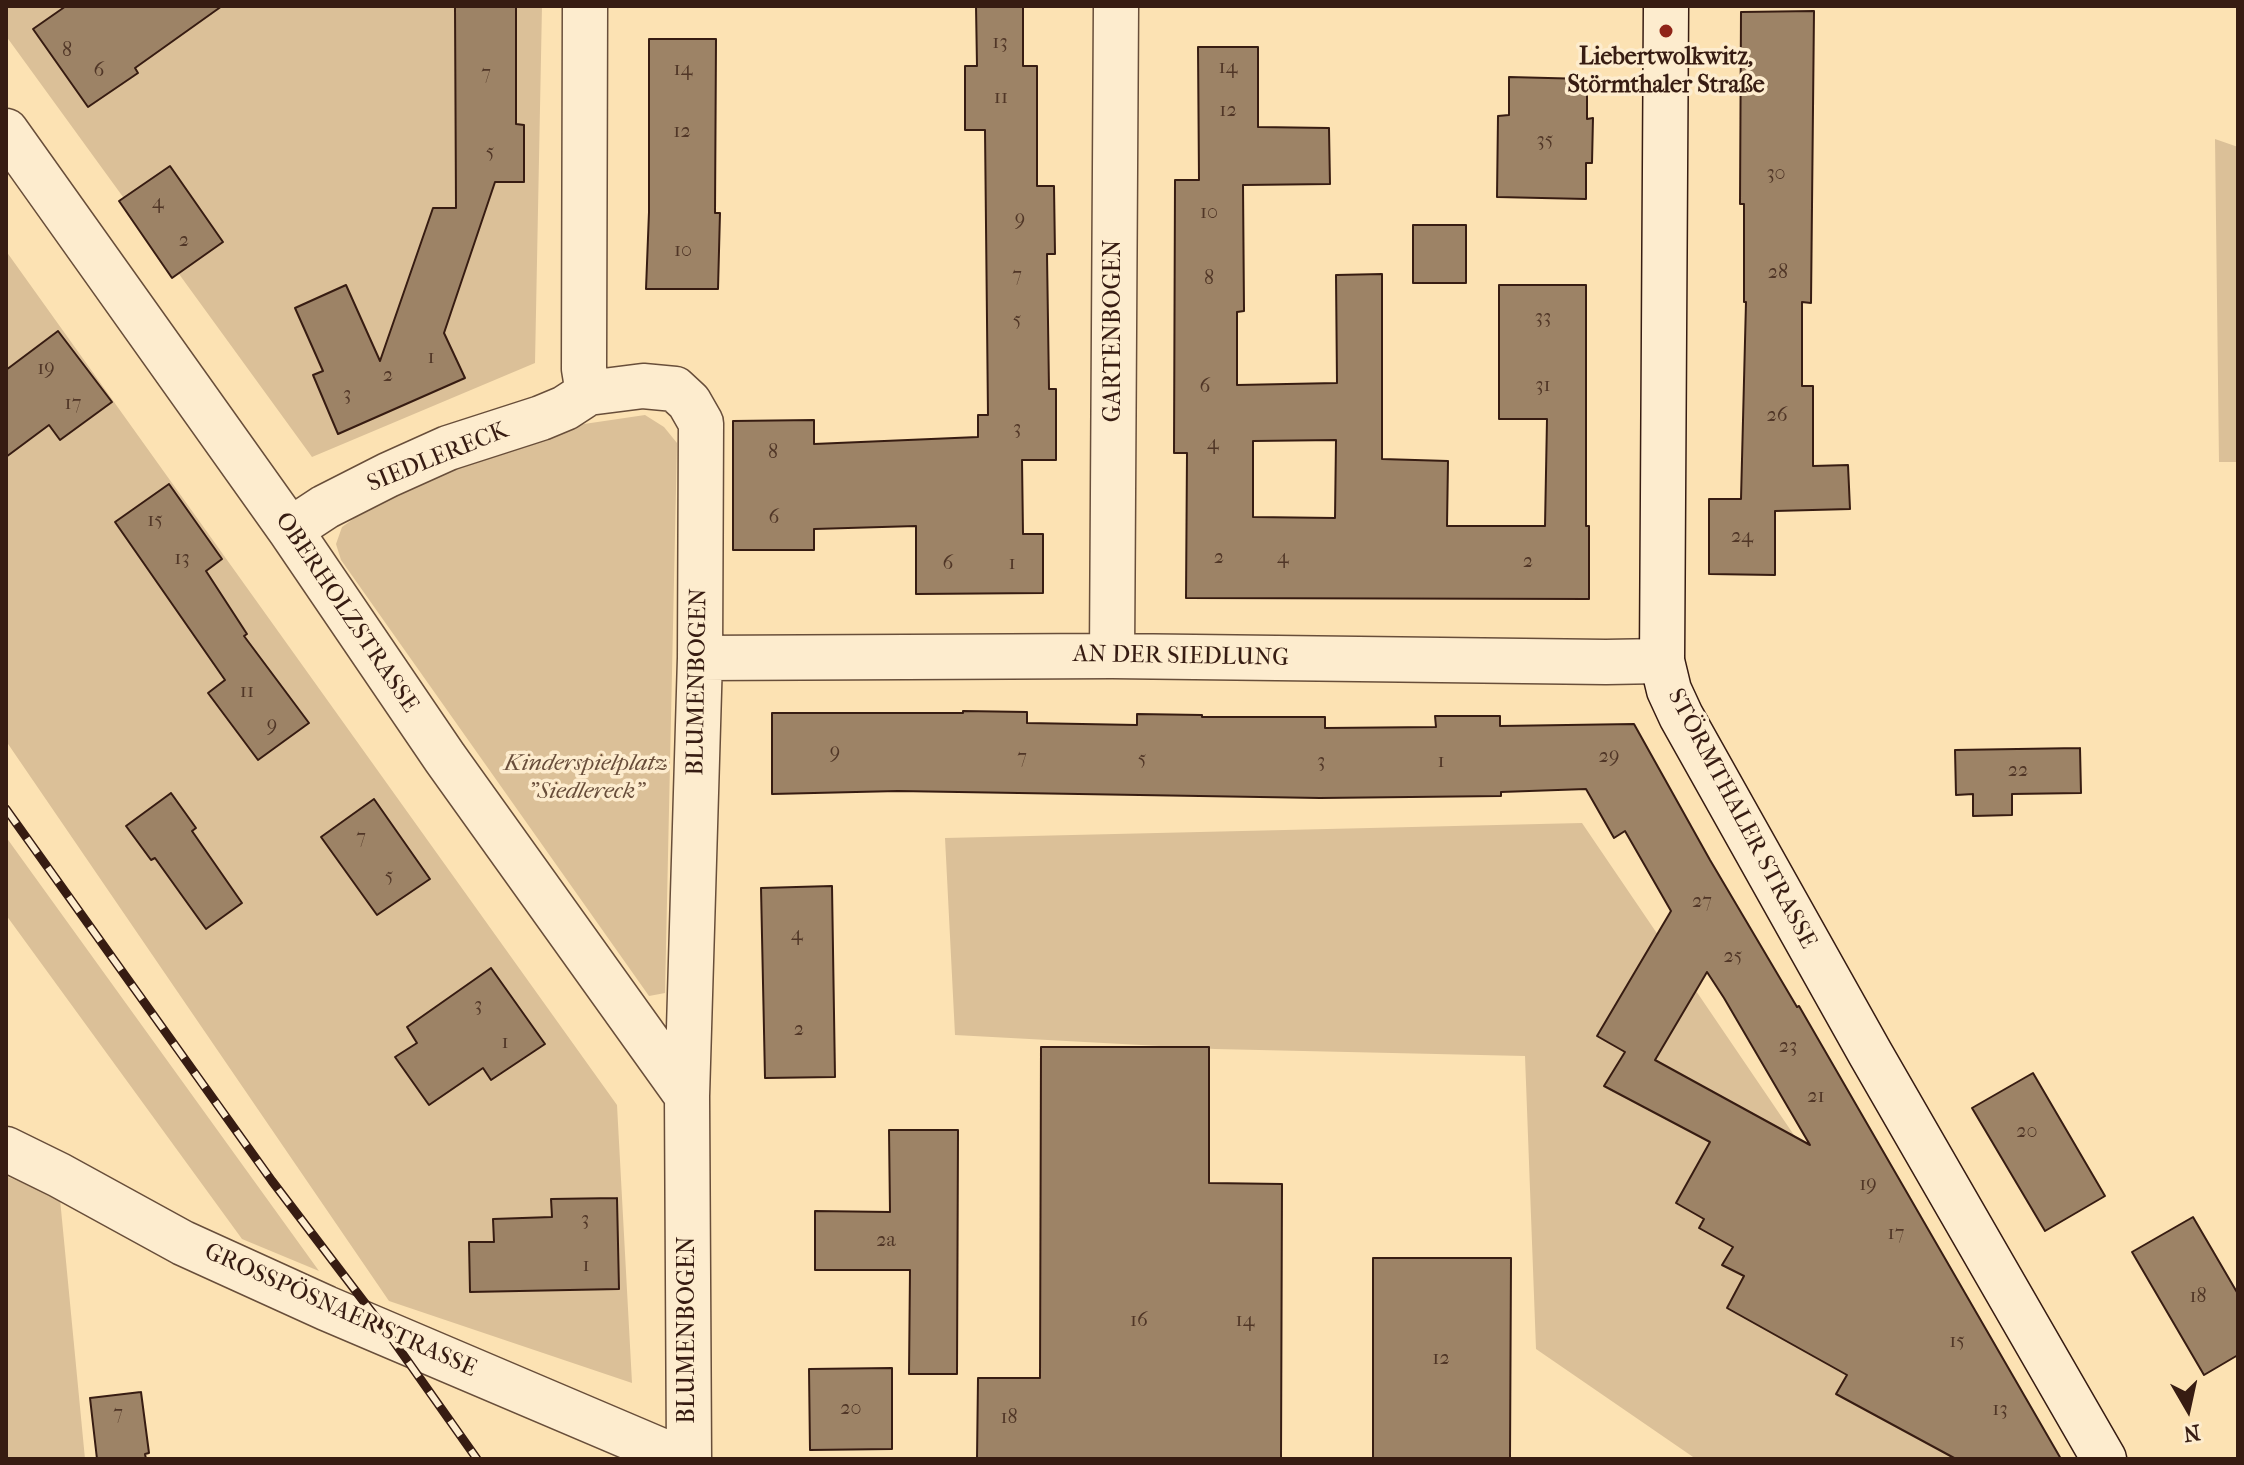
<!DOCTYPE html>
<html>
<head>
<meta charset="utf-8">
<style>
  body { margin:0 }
  #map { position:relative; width:2244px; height:1465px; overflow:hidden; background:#fce2b3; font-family:"IM FELL French Canon",serif }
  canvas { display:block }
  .frame { position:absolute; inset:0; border:8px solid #371c12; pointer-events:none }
  .north { position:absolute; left:2148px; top:1369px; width:80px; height:80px; -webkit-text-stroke:6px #fdecce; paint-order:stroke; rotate:171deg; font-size:22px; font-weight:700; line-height:32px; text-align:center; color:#371c12 }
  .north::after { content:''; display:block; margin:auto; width:28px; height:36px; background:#371c12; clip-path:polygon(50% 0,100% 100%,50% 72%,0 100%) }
</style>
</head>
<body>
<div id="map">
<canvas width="2244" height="1465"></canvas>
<div class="frame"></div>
<div class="north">N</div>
</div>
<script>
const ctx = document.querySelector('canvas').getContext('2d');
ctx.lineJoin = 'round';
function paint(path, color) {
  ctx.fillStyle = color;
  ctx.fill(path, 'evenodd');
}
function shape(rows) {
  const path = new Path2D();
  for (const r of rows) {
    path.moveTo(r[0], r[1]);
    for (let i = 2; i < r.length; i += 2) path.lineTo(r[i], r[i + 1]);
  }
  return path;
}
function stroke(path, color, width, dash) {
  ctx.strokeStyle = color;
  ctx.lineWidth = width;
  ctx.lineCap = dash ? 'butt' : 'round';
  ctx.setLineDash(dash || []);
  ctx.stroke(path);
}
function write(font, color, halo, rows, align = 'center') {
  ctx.font = font + ' "IM FELL French Canon",serif';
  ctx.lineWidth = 7;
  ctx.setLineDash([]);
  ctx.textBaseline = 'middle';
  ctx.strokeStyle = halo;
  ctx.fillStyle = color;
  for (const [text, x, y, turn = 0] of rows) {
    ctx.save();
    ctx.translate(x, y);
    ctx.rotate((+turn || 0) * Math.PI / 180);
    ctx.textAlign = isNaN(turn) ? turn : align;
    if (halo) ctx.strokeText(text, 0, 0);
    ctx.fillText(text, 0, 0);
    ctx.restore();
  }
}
const green = shape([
  [6,6,542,6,535,363,312,457,6,36],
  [2215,139,2238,147,2238,462,2219,462],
  [6,251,617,1105,632,1383,389,1301,6,741],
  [645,415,664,427,677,443,665,993,649,996,341,560,336,544,342,527,356,517,455,465,528,446,584,424],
  [1582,823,2014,1459,1696,1459,1536,1349,1525,1056,1215,1049,955,1035,945,838],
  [6,837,319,1271,242,1239,6,915],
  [6,1176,60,1199,85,1459,6,1459]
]);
const building = shape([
  [66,6,222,6,135,68,138,73,88,107,33,29,66,6],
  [455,6,516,6,516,124,524,125,524,182,495,182,444,333,465,378,338,434,313,375,323,371,295,308,346,285,380,361,433,208,456,208,455,6],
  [976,6,1023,6,1023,66,1037,66,1037,186,1054,186,1055,254,1047,254,1049,389,1056,389,1056,460,1022,460,1023,534,1043,534,1043,593,916,594,916,526,814,529,814,550,733,550,733,421,814,420,814,444,978,437,978,415,988,415,985,130,965,130,965,66,977,66,976,6],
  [1814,11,1811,303,1802,302,1802,386,1813,386,1813,466,1848,465,1850,509,1775,511,1775,575,1709,574,1709,499,1741,499,1746,302,1744,302,1744,204,1740,204,1741,12,1814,11],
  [649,39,716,39,715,213,720,213,718,289,646,289,649,212,649,39],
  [1198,47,1258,47,1258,127,1329,128,1330,184,1243,185,1244,311,1237,312,1237,385,1337,383,1336,275,1382,274,1382,459,1448,461,1447,526,1545,526,1547,419,1499,419,1499,285,1586,285,1586,526,1589,526,1589,599,1186,598,1187,453,1174,453,1175,180,1199,180,1198,47],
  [1336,440,1335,518,1253,517,1253,441,1336,440],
  [1509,77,1587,79,1587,119,1593,118,1592,163,1586,163,1586,199,1497,197,1498,116,1509,115,1509,77],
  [170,166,223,242,172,278,119,201,170,166],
  [1413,225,1466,225,1466,283,1413,283,1413,225],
  [58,331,112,402,60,440,49,425,6,457,6,370,58,331],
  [169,484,222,559,206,571,247,634,244,636,309,723,258,760,208,693,225,680,115,522,169,484],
  [963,711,1027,712,1027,723,1137,725,1137,714,1202,715,1202,717,1325,717,1325,728,1436,727,1435,716,1500,716,1500,726,1634,724,1710,860,1797,1007,1799,1006,2061,1459,1956,1459,1836,1394,1847,1375,1727,1308,1744,1276,1722,1265,1733,1247,1699,1228,1704,1219,1676,1203,1710,1142,1604,1086,1625,1052,1597,1036,1671,911,1625,831,1614,838,1586,789,1501,792,1501,796,1320,798,898,791,772,794,772,713,963,713,963,711],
  [1707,972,1724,998,1810,1145,1655,1060,1707,972],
  [2080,748,2081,793,2012,794,2012,815,1973,816,1973,794,1956,795,1955,750,2080,748],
  [171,793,196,828,192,831,242,903,206,929,155,858,151,860,126,826,171,793],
  [374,799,430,879,377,915,321,837,374,799],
  [832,886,835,1077,765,1078,761,888,832,886],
  [491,968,545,1044,491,1080,483,1068,429,1105,395,1057,417,1043,407,1027,491,968],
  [1041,1047,1209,1047,1209,1183,1282,1184,1281,1459,977,1459,978,1378,1040,1378,1041,1047],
  [2033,1073,2105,1196,2045,1231,1972,1108,2033,1073],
  [889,1130,958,1130,957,1374,909,1374,910,1270,815,1270,815,1211,890,1212,889,1130],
  [617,1198,619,1289,470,1292,469,1242,494,1242,493,1219,552,1217,551,1199,617,1198],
  [2193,1217,2238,1294,2238,1355,2204,1375,2132,1252,2193,1217],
  [1373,1258,1511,1258,1510,1459,1373,1459,1373,1258],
  [892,1368,892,1449,810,1450,809,1369,892,1368],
  [141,1392,149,1453,145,1454,146,1459,97,1459,90,1398,141,1392]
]);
const street = shape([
  [585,6,584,369,588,393],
  [6,131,290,530,445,758,687,1096],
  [290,530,325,507,388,475,448,448,541,418,565,408,588,393,643,386,675,389,689,402,701,423,700,658,687,1096,689,1459],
  [1112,656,1116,6],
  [700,658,1112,656,1606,662,1662,661],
  [6,1149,59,1175,183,1243,326,1308,681,1459]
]);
const secondary = shape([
  [1666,6,1662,661,1669,690,1681,716,1870,1053,2104,1459]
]);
const rail = shape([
  [6,809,272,1181,390,1336,477,1459]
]);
const markers = [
  [1666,31,8,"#8f2418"]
];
const numberNames = [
  ["13",1000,43],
  ["8",67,51],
  ["14",1228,68],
  ["14",683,70],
  ["6",99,71],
  ["7",486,74],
  ["11",1001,98],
  ["12",1228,111],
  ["12",682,132],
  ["35",1545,141],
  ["5",490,153],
  ["30",1776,174],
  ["4",158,203],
  ["10",1209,213],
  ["9",1020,220],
  ["2",184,241],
  ["10",683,251],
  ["28",1778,273],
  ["7",1017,276],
  ["8",1209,279],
  ["33",1543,318],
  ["5",1017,321],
  ["1",431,358],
  ["19",46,369],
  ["2",388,376],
  ["31",1543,386],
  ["6",1205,387],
  ["3",347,395],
  ["17",73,404],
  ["26",1777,416],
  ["3",1017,429],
  ["4",1213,444],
  ["8",773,453],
  ["6",774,518],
  ["15",155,521],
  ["24",1742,537],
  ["2",1219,558],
  ["4",1283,558],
  ["13",182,559],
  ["2",1528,562],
  ["6",948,564],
  ["1",1012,564],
  ["11",247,692],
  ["9",272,726],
  ["9",835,753],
  ["29",1609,757],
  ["7",1022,758],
  ["5",1142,760],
  ["3",1321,762],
  ["1",1441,762],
  ["22",2018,771],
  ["7",361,838],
  ["5",389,877],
  ["27",1702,902],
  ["4",797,935],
  ["25",1733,957],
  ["3",478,1006],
  ["2",799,1030],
  ["1",505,1043],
  ["23",1788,1047],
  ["21",1816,1097],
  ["20",2027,1132],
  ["19",1868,1185],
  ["3",585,1220],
  ["17",1896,1234],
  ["2a",886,1241],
  ["1",586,1266],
  ["18",2198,1297],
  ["16",1139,1321],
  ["14",1245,1321],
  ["15",1957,1342],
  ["12",1441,1359],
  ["20",851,1409],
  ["13",2000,1410],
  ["7",118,1414],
  ["18",1009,1418]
];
const poiNames = [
  ["Liebertwolkwitz,",1666,58],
  ["Störmthaler Straße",1666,86]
];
const streetNames = [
  ["GARTENBOGEN",1114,331,-90],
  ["SIEDLERECK",438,458,-22],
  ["OBERHOLZSTRASSE",346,613,56],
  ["AN DER SIEDLUNG",1181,657,1],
  ["BLUMENBOGEN",698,682,-89],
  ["STÖRMTHALER STRASSE",1741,819,62],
  ["GROSSPÖSNAER STRASSE",340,1311,24],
  ["BLUMENBOGEN",688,1330,-90]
];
const parkNames = [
  ["Kinderspielplatz",586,764],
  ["\"Siedlereck\"",586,792]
];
paint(green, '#dbc098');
paint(building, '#9d8366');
stroke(building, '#371c12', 2);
stroke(street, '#684e3a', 47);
stroke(secondary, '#371c12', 47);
stroke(street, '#fdecce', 44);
stroke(secondary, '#fdecce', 44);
stroke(rail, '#371c12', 9);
stroke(rail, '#fdecce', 6, [18]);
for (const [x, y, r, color] of markers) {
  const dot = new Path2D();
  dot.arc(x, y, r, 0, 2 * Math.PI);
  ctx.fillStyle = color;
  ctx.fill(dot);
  stroke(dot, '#fdecce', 3);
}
write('20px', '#503627', null, numberNames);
write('bold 24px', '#371c12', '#fdecce', poiNames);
write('24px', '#371c12', '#fdecce', streetNames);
write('italic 24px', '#684d3a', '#fdecce', parkNames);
</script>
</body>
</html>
